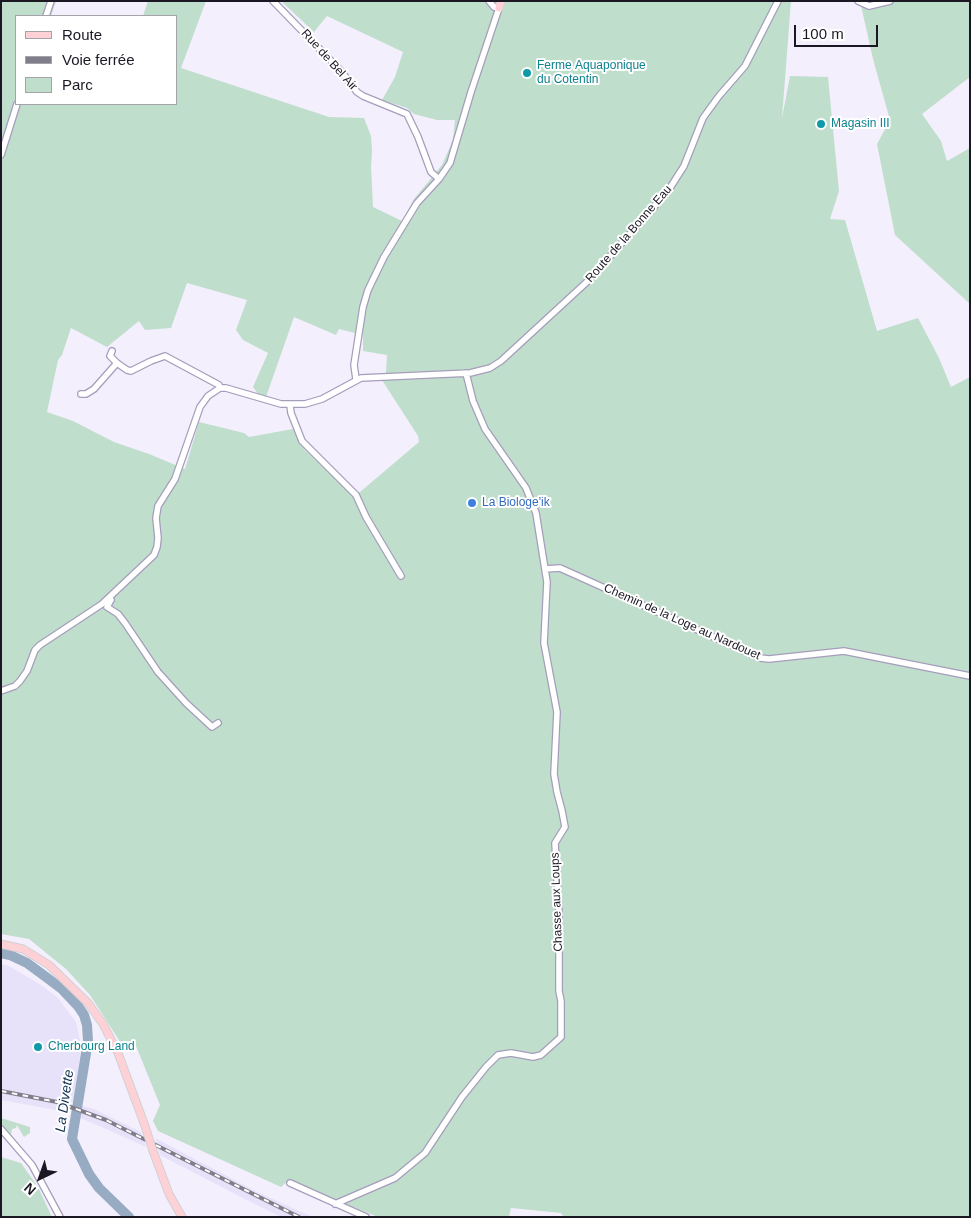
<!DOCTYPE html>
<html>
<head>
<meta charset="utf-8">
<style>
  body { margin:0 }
  #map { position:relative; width:971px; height:1218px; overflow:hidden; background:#f3effd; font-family:Helvetica,sans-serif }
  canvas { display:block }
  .frame { position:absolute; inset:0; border:2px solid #1b1824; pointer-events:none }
  .legend { position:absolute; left:15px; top:15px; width:162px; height:90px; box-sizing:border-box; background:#fff; border:1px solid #a4a3a7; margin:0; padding:6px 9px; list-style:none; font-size:15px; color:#1b1824 }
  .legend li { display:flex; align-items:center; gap:10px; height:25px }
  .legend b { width:25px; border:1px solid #a4a3a7 }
  .north { position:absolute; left:15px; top:1153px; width:50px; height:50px; -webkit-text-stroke:4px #fff; paint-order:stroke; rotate:222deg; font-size:14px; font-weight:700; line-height:20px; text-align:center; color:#1b1824 }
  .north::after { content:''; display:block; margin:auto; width:18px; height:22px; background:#1b1824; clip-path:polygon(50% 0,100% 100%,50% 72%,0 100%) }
  .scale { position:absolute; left:794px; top:25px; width:84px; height:22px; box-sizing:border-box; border:2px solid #1b1824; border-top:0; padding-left:6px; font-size:15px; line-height:18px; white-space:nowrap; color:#1b1824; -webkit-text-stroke:4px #fff; paint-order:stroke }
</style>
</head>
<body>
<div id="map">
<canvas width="971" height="1218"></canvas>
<div class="frame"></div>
<ul class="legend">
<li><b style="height:6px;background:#fed1d6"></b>Route</li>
<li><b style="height:6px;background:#817e8b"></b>Voie ferrée</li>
<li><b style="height:14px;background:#c0decc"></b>Parc</li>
</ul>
<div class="north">N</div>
<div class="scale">100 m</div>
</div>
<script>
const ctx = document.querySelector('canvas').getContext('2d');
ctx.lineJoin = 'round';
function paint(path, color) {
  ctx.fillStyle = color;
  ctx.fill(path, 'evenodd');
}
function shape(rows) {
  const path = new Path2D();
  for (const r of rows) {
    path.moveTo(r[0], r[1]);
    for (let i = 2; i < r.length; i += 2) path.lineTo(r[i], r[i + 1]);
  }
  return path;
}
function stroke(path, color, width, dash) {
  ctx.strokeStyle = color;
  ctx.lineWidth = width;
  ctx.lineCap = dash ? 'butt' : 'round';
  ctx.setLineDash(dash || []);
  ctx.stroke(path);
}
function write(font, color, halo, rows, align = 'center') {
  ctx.font = font + ' Helvetica,sans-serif';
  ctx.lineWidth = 4;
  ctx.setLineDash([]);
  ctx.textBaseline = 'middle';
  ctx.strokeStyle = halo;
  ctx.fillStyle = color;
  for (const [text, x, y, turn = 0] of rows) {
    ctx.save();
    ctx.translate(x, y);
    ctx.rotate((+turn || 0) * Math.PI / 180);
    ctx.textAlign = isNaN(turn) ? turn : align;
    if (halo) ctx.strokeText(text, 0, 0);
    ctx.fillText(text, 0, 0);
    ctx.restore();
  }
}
const built = shape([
  [1,964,9,966,41,985,58,998,76,1022,81,1045,77,1080,73,1101,56,1110,1,1100],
  [82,1106,94,1109,141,1132,146,1147,104,1128,80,1118],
  [155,1138,257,1192,313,1217,281,1217,239,1196,160,1155]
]);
const green = shape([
  [1,1,56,1,51,16,16,16,16,104,176,104,176,16,143,16,148,1,206,1,181,68,329,117,364,118,371,136,372,151,371,166,373,207,402,221,414,199,442,165,453,140,455,120,437,120,414,114,407,108,382,100,395,77,403,52,327,16,314,32,281,1,791,1,782,118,790,76,828,77,839,191,830,219,845,220,877,331,918,318,939,358,951,387,970,377,970,1217,564,1217,561,1213,511,1208,509,1217,378,1217,351,1206,332,1200,289,1180,281,1187,158,1131,153,1121,160,1105,136,1046,124,1048,90,995,66,969,29,939,1,934],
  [187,283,247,300,236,330,243,340,268,353,253,387,259,395,266,397,294,317,336,335,339,329,363,335,363,351,387,355,386,372,382,380,418,436,419,442,360,492,352,495,304,449,293,429,249,437,244,433,199,422,185,469,149,454,114,442,73,421,47,412,58,360,62,355,71,328,107,347,139,321,145,330,171,328],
  [860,1,970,1,970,77,922,114,941,141,947,161,970,148,970,304,895,235,877,144,890,120,873,59],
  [1,1118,30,1127,30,1133,24,1137,17,1125,16,1128,12,1129,11,1135,1,1124],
  [1,1157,21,1163,38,1187,52,1217,1,1217]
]);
const river = shape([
  [1,953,10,955,27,963,46,977,62,989,78,1006,84,1015,87,1025,88,1041,72,1139,89,1174,99,1188,129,1217]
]);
const minor = shape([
  [273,1,341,71,357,92,363,96,407,114,418,137,431,172,439,179],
  [858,1,869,6,890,1],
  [46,16,51,1],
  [1,155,17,104],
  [112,351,110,356,117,363],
  [356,379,354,365,363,307,368,290,384,257,417,203,439,179,450,163,471,92,499,8,494,7,489,1],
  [220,388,226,388,281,404,305,404,322,399,361,378,470,373,490,368,501,361,589,280,668,191,684,166,703,118,719,96,745,66,778,1],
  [81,394,86,394,94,389,117,363,127,370,131,371,151,361,165,356,219,385,220,388],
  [290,405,291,413,302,441,356,495,366,517,401,576],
  [545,569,560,568,760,658,769,659,844,651,970,676],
  [111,600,107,607,118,614,125,623,158,672,186,703,212,727,218,723],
  [1,691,15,686,20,681,27,671,35,650,40,645,102,604,154,555,157,547,158,538,156,518,158,506,175,479,200,407,208,396,220,388],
  [1,1129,32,1165,60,1217],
  [290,1183,366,1217],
  [335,1204,395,1178,425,1153,462,1097,486,1067,498,1055,511,1053,533,1057,541,1055,561,1037,561,1001,559,991,559,915,555,843,565,827,562,811,557,792,554,774,557,712,544,643,547,582,536,513,526,488,485,429,473,401,466,373]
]);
const major = shape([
  [499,8,501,1],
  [1,944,23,949,49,965,88,1003,103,1024,118,1053,145,1126],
  [153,1151,169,1194,182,1217]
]);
const rail = shape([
  [1,1091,57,1102,106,1120,299,1217]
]);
const majorBridge = shape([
  [145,1126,153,1151]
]);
const markers = [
  [527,73,5,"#0f9aa8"],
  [821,124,5,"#0f9aa8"],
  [472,503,5,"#3f7fe0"],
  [38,1047,5,"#0f9aa8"]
];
const streetNames = [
  ["Rue de Bel Air",329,60,48],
  ["Route de la Bonne Eau",629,234,-49],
  ["Chemin de la Loge au Nardouet",682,622,24],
  ["Chasse aux Loups",557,902,-92]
];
const cultureNames = [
  ["Ferme Aquaponique",537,66],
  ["du Cotentin",537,80],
  ["Magasin III",831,124],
  ["Cherbourg Land",48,1047]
];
const shopNames = [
  ["La Biologe'ik",482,503]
];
const waterNames = [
  ["La Divette",65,1101,-82]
];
paint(built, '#e8e1fa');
paint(green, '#c0decc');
stroke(river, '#97abc3', 10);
stroke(minor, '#a69dbc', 8);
stroke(major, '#d1d1d3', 9);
stroke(minor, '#fff', 5.5);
stroke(major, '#fed1d6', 7);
stroke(rail, '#817e8b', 4);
stroke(rail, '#fff', 2, [5.5]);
stroke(majorBridge, '#d1d1d3', 9, []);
stroke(majorBridge, '#fed1d6', 7);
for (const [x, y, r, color] of markers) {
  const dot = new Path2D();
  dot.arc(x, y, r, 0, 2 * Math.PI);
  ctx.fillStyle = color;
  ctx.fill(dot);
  stroke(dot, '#fff', 2);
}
write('12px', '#1b1824', '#fff', streetNames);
write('12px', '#0d838f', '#fff', cultureNames, 'left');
write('12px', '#366cbe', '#fff', shopNames, 'left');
write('italic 14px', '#102f51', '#fff', waterNames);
</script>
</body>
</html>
